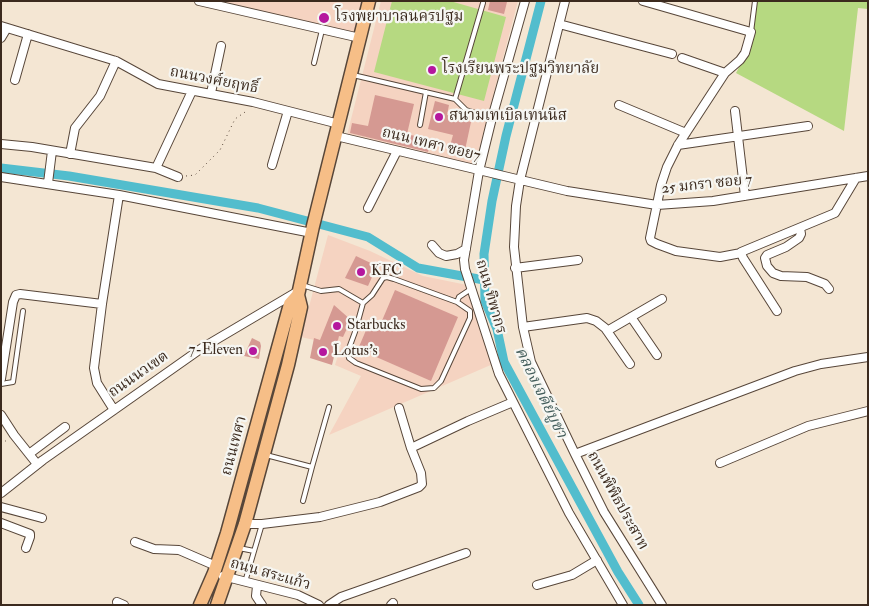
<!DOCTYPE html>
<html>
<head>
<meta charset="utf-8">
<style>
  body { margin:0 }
  #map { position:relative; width:869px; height:606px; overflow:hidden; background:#f4e6d3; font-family:"IM FELL Double Pica",serif }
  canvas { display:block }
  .frame { position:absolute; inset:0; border:2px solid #3b2a1e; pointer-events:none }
</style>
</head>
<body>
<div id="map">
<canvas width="869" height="606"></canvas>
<div class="frame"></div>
</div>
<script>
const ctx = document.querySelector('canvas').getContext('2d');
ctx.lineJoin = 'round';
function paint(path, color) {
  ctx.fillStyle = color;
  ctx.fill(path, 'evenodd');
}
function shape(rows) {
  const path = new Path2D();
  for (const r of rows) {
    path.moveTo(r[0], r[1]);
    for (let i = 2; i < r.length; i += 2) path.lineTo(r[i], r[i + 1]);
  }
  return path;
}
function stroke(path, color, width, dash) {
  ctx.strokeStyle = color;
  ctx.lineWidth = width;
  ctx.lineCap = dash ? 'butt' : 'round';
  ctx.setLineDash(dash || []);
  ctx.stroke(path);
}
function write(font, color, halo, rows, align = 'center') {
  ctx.font = font + ' "IM FELL Double Pica","Noto Serif Thai",serif';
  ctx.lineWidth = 4.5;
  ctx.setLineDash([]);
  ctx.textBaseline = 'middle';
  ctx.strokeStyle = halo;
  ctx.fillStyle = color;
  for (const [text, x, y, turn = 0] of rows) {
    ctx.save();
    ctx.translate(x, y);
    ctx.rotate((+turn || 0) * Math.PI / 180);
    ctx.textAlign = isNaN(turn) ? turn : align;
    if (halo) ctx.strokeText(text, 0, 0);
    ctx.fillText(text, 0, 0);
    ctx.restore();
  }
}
const built = shape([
  [221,1,364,1,355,34],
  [381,1,518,1,474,168,346,139],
  [328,235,370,251,423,276,467,285,493,364,329,435,361,376,335,365,341,346,301,337]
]);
const green = shape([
  [392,1,450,1,506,17,484,101,374,72],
  [756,1,868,1,868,9,858,8,844,131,736,73,745,56]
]);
const canal = shape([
  [541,1,506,136,492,201,484,254,485,301,497,329,504,362,618,572,639,605],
  [1,168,69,176,258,208,368,237,418,268,484,280]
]);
const building = shape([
  [490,1,507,2,504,14,488,10],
  [375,95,414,104,407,134,431,140,428,152,350,133,352,123,368,126],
  [435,101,449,105,447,115,471,122,465,150,450,146,453,135,428,129],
  [356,256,377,266,368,286,345,278],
  [395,290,458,317,431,381,358,349,367,328,381,323],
  [334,305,351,320,343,337,339,336,332,365,310,358,314,338,320,340],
  [252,338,260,342,261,346,259,359,244,356]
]);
const path = shape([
  [186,176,195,175,220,150,235,119,248,110],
  [1,444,7,440]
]);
const service = shape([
  [751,32,755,1],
  [314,63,322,30],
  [353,75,455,99,466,110,492,118],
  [455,99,483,3],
  [420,125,426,92],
  [302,285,321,291,339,289,363,303],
  [457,302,470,311,470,318,441,381,434,388,421,389,356,363,349,358,348,351,355,332,363,303,372,295,383,278,387,277,394,279,457,302,459,297,471,289],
  [1,384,13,382,23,311],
  [266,455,312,467,329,407],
  [303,501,312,467],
  [239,548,254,551],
  [245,582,262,524]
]);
const minor = shape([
  [199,1,360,38],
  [525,1,492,118,479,171,464,260,465,269,499,374,569,513,623,605],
  [565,1,520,180,516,206,514,247,523,327,531,362,575,454,604,512,662,605],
  [643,1,751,32,745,53,740,60,725,73,678,145,667,167,661,185,650,238,651,241,657,244,676,251,720,257,741,253],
  [559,24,672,54],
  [1,26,116,61,158,84,253,102,339,124],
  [1,38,7,28],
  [682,58,725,73],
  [15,80,28,34],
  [211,93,221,46],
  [619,105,686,133],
  [735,111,745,196],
  [336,136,567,191,657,205,713,201,868,176],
  [1,144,32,147,156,168,178,177],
  [678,145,808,126],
  [70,154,75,128,100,96,116,61],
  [272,165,288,111],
  [156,168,192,91],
  [1,177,119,195,312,233],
  [48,183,52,151],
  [368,208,397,151],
  [800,228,801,234,799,238,786,247,767,255,765,258,767,266,773,273,781,276,807,277,825,284,829,289],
  [432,245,439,253,446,256,457,254,466,249],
  [515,268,578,260],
  [777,311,743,258,741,252,835,213,856,178],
  [631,317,657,355],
  [523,327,587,318,596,321,605,328,630,364],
  [607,331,662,299],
  [1,379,13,302,16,295,20,294,102,304],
  [114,410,97,383,94,368,102,304,119,195],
  [1,415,14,435,37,464],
  [411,448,468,421,513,402],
  [29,454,65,427],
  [575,454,795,371,821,364,868,357],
  [720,463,808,426,868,411],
  [1,493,43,460,202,348,295,293],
  [1,507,42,518],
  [1,523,30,534,30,537,26,548],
  [245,524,262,524,320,517,380,502,419,487,422,484,421,473,411,448,399,408],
  [135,542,154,549,179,550,216,566],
  [223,576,298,595,319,605],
  [537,585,572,575,597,560],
  [257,586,256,596,262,605],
  [117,602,124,605],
  [329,605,341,597,466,553],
  [391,605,393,603]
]);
const primary = shape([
  [200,605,214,573,227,533,290,304,298,295],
  [217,605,245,524,288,365,301,307,298,295,313,226,369,1]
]);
const markers = [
  [324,18,6,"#b5179e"],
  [432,70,5,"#b5179e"],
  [439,117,5,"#b5179e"],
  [361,272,5,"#b5179e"],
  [337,326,5,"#b5179e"],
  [253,351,5,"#b5179e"],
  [323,352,5,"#b5179e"]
];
const poiNames = [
  ["โรงพยาบาลนครปฐม",335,18],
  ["โรงเรียนพระปฐมวิทยาลัย",442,70],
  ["สนามเทเบิลเทนนิส",449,117],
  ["KFC",371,272],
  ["Starbucks",347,326],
  ["7-Eleven",243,351,"right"],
  ["Lotus's",333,352]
];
const streetNames = [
  ["ถนนวงศ์ยฤทธิ์",214,81,11],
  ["ถนน เทศา ซอย7",431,145,14],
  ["25 มกรา ซอย 7",707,185,-6],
  ["ถนน ทิพากร",490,297,74],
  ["ถนนนวเขต",139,375,-35],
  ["ถนนเทศา",235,446,-75],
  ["ถนนพิพิธประสาท",617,501,61],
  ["ถนน สระแก้ว",270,575,16]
];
const waterNames = [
  ["คลองเจดีย์บูชา",540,393,64]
];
paint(built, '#f5d3c1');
paint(green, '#b6d981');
stroke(canal, '#52bdcd', 9);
paint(building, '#d59992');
stroke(service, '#574639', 6);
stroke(minor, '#574639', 10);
stroke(primary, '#574639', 15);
stroke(path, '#574639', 1, [1, 4]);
stroke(service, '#fff', 4);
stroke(minor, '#fff', 8);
stroke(primary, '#f6be87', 12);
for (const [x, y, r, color] of markers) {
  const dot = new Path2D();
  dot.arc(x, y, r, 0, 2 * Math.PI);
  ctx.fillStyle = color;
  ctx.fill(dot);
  stroke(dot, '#f6f6f2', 2);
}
write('15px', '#3b2a1e', '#f6f6f2', poiNames, 'left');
write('15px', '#3b2a1e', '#f6f6f2', streetNames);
write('italic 16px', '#435d5b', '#f6f6f2', waterNames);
</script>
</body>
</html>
